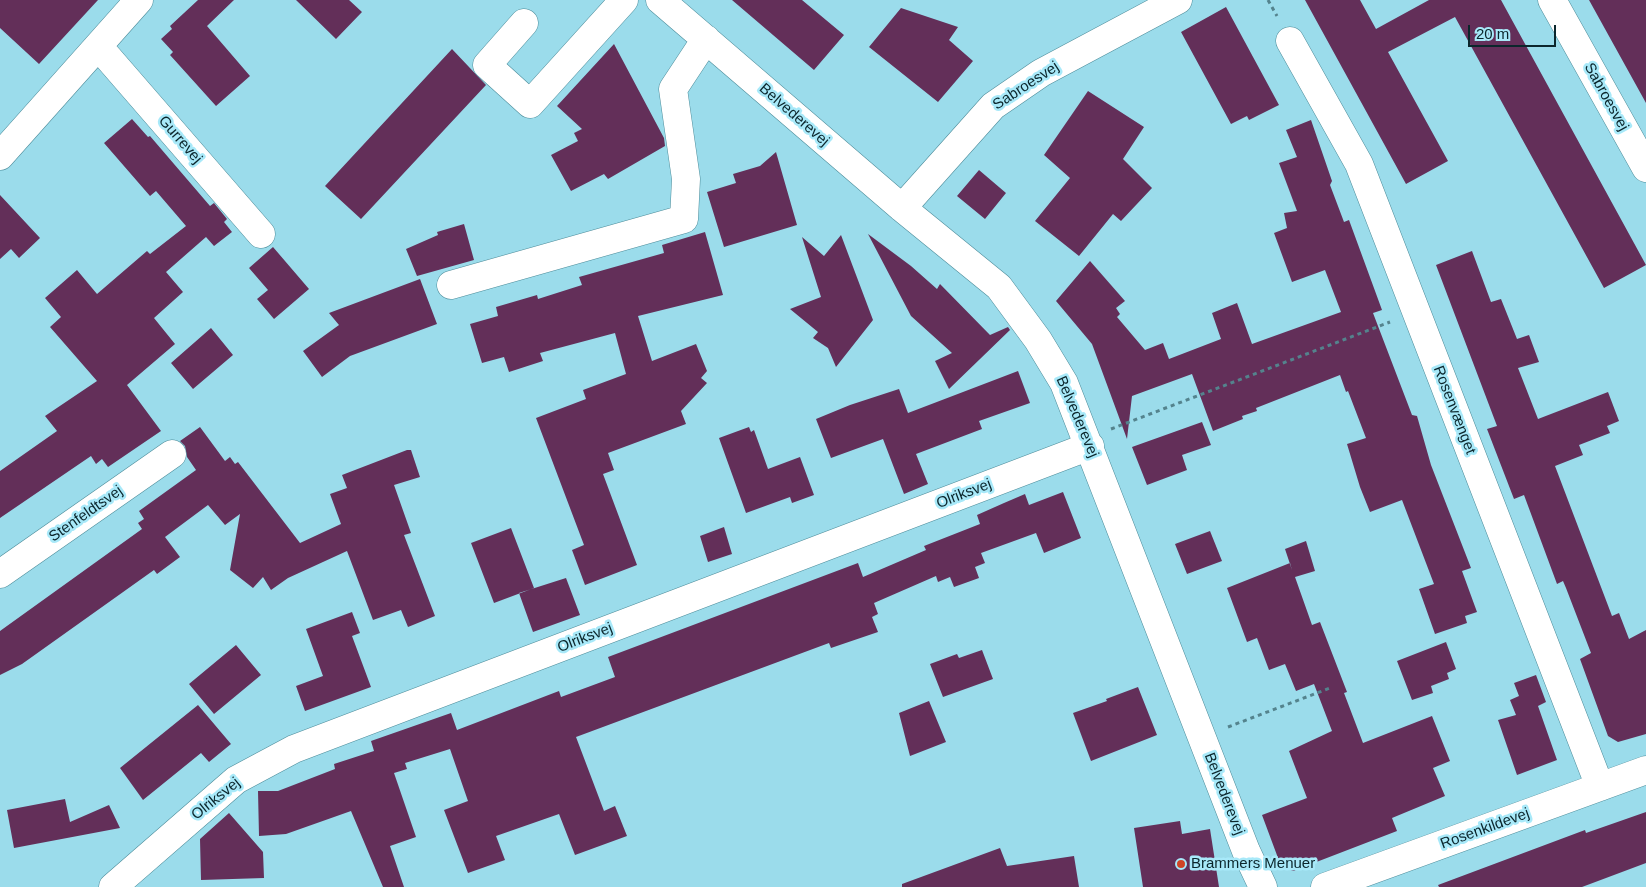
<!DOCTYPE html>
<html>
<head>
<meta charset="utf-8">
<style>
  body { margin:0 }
  #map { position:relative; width:1646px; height:887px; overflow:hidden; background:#9bdceb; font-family:Arial,sans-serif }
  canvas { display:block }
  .scale { position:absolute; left:1468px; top:25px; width:88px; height:22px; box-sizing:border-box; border:2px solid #0b262c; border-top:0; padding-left:6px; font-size:15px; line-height:18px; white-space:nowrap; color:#0b262c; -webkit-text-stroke:4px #a8e9f9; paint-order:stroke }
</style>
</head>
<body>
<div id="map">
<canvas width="1646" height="887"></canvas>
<div class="scale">20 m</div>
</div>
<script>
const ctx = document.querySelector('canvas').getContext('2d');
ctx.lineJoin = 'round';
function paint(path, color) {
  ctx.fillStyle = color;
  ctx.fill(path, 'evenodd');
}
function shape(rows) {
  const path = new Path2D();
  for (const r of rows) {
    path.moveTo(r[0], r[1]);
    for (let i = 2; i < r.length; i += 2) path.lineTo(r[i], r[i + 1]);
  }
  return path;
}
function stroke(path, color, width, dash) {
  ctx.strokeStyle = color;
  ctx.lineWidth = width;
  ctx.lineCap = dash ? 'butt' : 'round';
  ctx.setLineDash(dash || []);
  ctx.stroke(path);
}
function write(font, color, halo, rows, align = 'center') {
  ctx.font = font + ' Arial,sans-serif';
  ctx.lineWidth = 5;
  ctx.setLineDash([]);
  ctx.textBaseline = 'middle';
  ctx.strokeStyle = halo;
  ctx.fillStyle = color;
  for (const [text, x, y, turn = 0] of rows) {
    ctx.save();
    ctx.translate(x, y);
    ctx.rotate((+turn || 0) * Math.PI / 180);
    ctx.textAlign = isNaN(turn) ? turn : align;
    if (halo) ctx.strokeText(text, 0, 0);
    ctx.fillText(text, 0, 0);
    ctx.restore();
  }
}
const building = shape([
  [0,0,98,0,39,64,0,28],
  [198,0,234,0,207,26,250,76,216,106,170,55,173,52,161,39,172,29,170,26],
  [296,0,349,0,362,12,336,39],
  [732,0,802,0,844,35,814,70],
  [1305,0,1360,0,1376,29,1429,0,1501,0,1646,265,1604,288,1455,17,1388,52,1448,161,1406,184],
  [1589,0,1646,0,1646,103],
  [1226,7,1279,105,1249,120,1247,116,1231,124,1181,32],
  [901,8,958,27,949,40,973,61,938,102,869,47],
  [614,44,664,138,665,146,608,179,604,174,571,191,551,155,578,141,574,133,582,129,557,106],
  [452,49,486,85,361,219,325,186],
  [1088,91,1144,127,1123,159,1152,188,1121,221,1113,214,1079,256,1035,221,1070,178,1044,155],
  [132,119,148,137,150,136,210,206,214,203,227,219,224,222,232,232,214,246,206,237,166,272,183,292,154,318,175,344,127,385,161,431,108,467,102,459,96,464,91,456,0,518,0,471,57,431,45,416,97,381,50,327,61,317,45,298,77,270,97,294,147,251,150,254,186,226,156,191,150,196,104,143],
  [1311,120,1332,181,1330,185,1344,222,1349,220,1382,310,1373,313,1412,415,1417,416,1431,465,1471,568,1462,571,1477,612,1465,616,1467,623,1435,634,1419,589,1434,584,1402,500,1370,512,1360,487,1347,444,1366,438,1348,391,1346,392,1340,375,1256,408,1257,411,1242,416,1243,419,1213,431,1192,374,1132,396,1127,439,1092,344,1056,301,1090,261,1125,301,1116,308,1120,314,1117,317,1145,350,1163,343,1169,359,1221,339,1212,313,1237,303,1252,344,1341,312,1325,270,1292,282,1274,233,1287,228,1284,213,1297,211,1279,163,1297,157,1286,130],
  [776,152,797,225,724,247,707,192,736,183,733,174,760,166],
  [979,170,1006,193,985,219,957,196],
  [0,195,40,238,19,258,11,249,0,259],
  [464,224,474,260,417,276,406,249,438,235,437,232],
  [705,232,723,295,638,316,652,361,696,344,707,371,701,378,707,383,681,411,686,424,608,453,614,470,603,474,637,565,585,585,572,550,584,545,536,418,586,399,583,390,626,374,615,333,540,353,543,361,509,372,504,357,482,363,470,324,498,316,496,307,537,295,538,299,582,285,579,277,664,253,662,245],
  [868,234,911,266,937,289,940,284,990,335,1008,327,1010,330,949,389,935,361,952,353,911,316],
  [841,235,873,320,836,367,828,348,813,338,818,332,790,309,821,297,802,237,824,256],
  [273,247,309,289,274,319,257,299,268,290,249,268],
  [1472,251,1491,302,1501,299,1517,339,1529,335,1539,362,1518,368,1538,419,1608,392,1619,421,1607,426,1610,433,1579,445,1583,455,1555,466,1612,616,1619,613,1629,639,1646,630,1646,734,1618,742,1608,736,1580,659,1591,653,1566,588,1563,581,1557,584,1524,495,1514,499,1487,429,1497,426,1436,265],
  [420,279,437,324,350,356,322,377,303,351,339,325,329,313],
  [211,328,233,355,193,389,171,363],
  [1018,371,1030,403,979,421,982,429,916,454,928,484,904,494,883,439,831,458,816,419,850,405,899,389,908,413],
  [1202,422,1211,445,1182,455,1187,470,1147,485,1132,447],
  [200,427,225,461,230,457,235,464,238,462,300,543,341,524,330,494,347,488,342,475,407,450,411,450,420,477,394,485,411,533,404,535,435,616,408,627,401,610,373,620,347,551,288,578,271,590,263,577,253,588,230,570,240,514,225,525,208,505,165,537,180,557,157,574,154,570,22,664,0,675,0,631,142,529,138,523,144,519,139,511,196,470,187,457,185,446,180,441],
  [749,427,751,432,754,430,768,469,800,457,814,495,792,503,790,497,746,513,719,438],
  [1063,492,1081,538,1044,553,1036,533,981,553,985,563,975,567,979,578,954,587,950,577,938,582,936,576,874,603,878,614,872,617,878,632,831,648,829,643,576,737,604,811,615,806,627,836,575,855,559,814,496,836,505,860,468,873,444,810,468,801,450,749,405,763,407,769,394,773,416,837,390,846,404,887,383,887,351,811,286,834,259,836,258,791,278,791,335,769,334,764,374,751,371,741,451,713,457,730,559,691,561,697,615,677,608,657,858,563,863,577,926,550,924,546,980,524,977,515,1004,503,1025,494,1029,505],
  [724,527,732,554,708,562,700,536],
  [511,528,534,588,494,603,471,543],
  [1210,531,1222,561,1187,574,1175,544],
  [1306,541,1315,571,1295,577,1312,625,1320,622,1347,692,1344,693,1363,743,1432,716,1450,761,1433,768,1445,796,1392,818,1397,831,1293,871,1281,866,1262,815,1307,798,1289,751,1332,731,1314,684,1296,691,1285,664,1269,670,1257,638,1247,642,1227,588,1290,563,1292,570,1285,549],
  [566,578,580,615,533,632,519,593],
  [352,612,360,633,352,636,371,687,305,711,296,686,323,676,306,629],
  [1446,642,1456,669,1447,673,1449,679,1431,686,1433,693,1412,700,1397,661],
  [236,645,261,675,214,714,189,684],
  [982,650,993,679,943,697,930,664,957,654,959,658],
  [1536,675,1546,702,1538,706,1557,760,1517,775,1498,720,1516,715,1510,700,1519,696,1514,683],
  [1138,687,1157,735,1091,761,1073,713,1107,701,1106,699],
  [929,701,946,742,910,756,899,713],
  [198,705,231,744,209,762,201,753,143,800,120,768],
  [65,799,70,822,109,805,120,828,14,848,7,810],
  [1646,812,1646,863,1582,887,1439,887,1438,885,1585,830,1586,833],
  [229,813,263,852,264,878,201,880,200,839],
  [1180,821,1182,834,1210,829,1219,887,1143,887,1134,828],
  [1000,848,1007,866,1074,856,1079,887,902,887,902,884]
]);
const path = shape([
  [1268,0,1277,16],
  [1111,429,1390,322],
  [1228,727,1330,688]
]);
const minor = shape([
  [660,0,902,208,999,287,1038,340,1064,383,1246,851,1263,887],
  [1552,0,1646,168],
  [524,23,487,65,530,104,624,0],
  [1290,41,1359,164,1600,787],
  [98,46,261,234],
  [0,156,139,0],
  [902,208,993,106,1041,73,1178,0],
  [451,285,684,219,686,179,673,89,706,39],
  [0,574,172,454],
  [113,887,236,780,294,749,1090,446],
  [1325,887,1646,770]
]);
const markers = [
  [1181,864,5,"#cf4525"]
];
const streetNames = [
  ["Sabroesvej",1026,86,-33],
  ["Sabroesvej",1606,97,61],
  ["Belvederevej",794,115,41],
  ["Gurrevej",180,140,49],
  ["Rosenvænget",1454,410,69],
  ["Belvederevej",1077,417,67],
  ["Olriksvej",964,494,-21],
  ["Stenfeldtsvej",86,514,-35],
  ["Olriksvej",585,638,-21],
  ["Belvederevej",1224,794,69],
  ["Olriksvej",216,799,-39],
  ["Rosenkildevej",1485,829,-20]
];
const poiNames = [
  ["Brammers Menuer",1191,864]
];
paint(building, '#632f59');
stroke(minor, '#4d8c9a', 29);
stroke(path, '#54838d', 3, [4, 4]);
stroke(minor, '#fff', 28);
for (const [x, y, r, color] of markers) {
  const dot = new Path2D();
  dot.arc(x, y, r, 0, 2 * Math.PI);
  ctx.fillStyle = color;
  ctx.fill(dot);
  stroke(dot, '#a8e9f9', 2);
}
write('15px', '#0b262c', '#a8e9f9', streetNames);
write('15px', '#0b262c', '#a8e9f9', poiNames, 'left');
</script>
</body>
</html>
